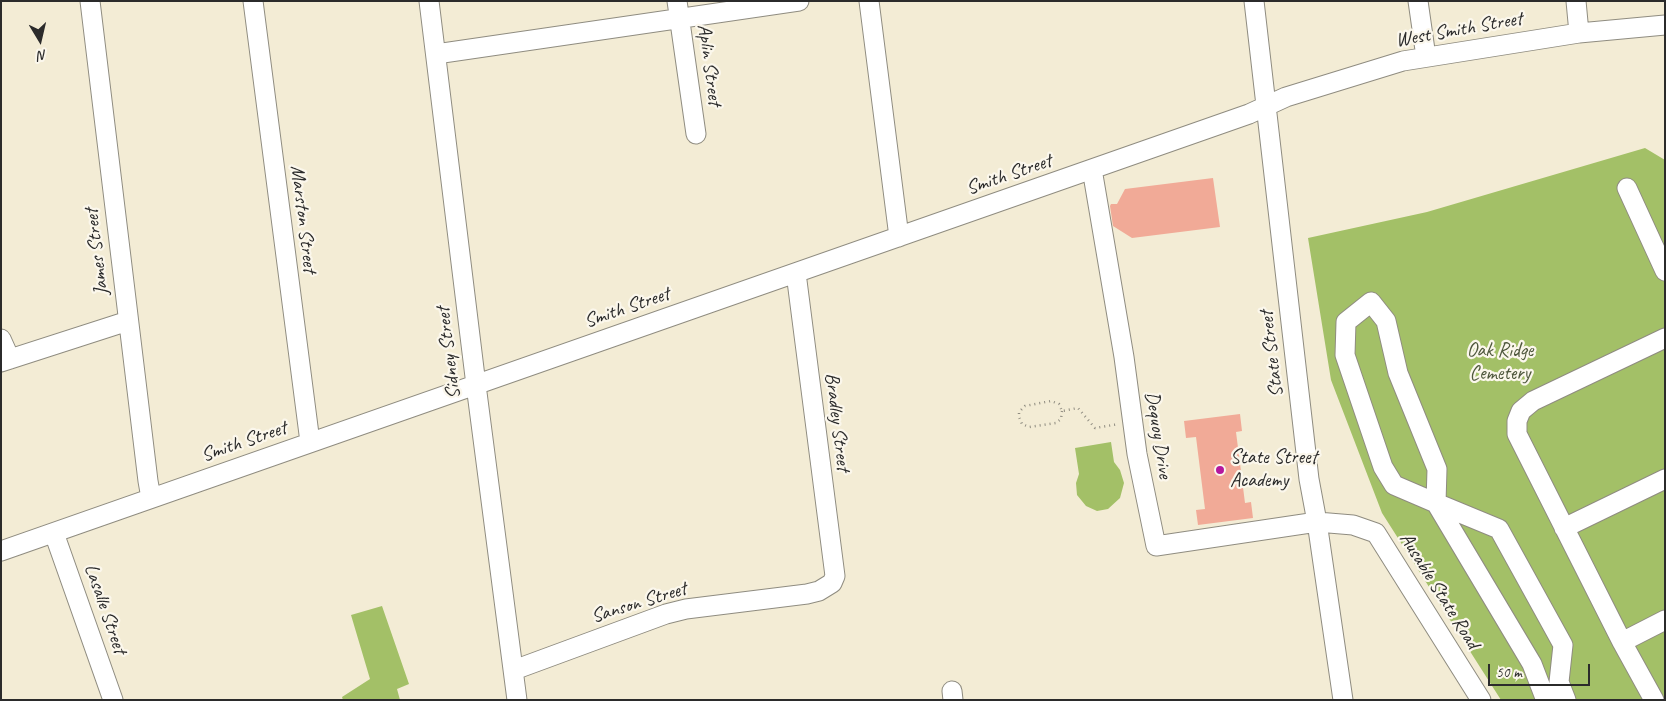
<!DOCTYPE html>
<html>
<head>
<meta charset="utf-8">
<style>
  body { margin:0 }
  #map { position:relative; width:1666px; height:701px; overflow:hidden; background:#f3ecd5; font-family:Caveat,sans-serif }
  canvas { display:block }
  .frame { position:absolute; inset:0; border:2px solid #2b2b2b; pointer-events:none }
  .north { position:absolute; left:15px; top:15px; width:50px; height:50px; -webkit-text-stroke:4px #fbf7ec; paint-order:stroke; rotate:171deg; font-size:14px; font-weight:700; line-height:20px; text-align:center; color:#2b2b2b }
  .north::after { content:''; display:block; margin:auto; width:18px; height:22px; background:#2b2b2b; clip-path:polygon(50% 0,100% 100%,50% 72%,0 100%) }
  .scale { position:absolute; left:1488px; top:664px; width:102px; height:22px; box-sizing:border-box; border:2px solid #2b2b2b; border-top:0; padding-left:6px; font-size:15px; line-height:18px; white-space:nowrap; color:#2b2b2b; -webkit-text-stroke:4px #fbf7ec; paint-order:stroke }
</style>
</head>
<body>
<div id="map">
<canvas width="1666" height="701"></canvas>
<div class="frame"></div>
<div class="north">N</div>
<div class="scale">50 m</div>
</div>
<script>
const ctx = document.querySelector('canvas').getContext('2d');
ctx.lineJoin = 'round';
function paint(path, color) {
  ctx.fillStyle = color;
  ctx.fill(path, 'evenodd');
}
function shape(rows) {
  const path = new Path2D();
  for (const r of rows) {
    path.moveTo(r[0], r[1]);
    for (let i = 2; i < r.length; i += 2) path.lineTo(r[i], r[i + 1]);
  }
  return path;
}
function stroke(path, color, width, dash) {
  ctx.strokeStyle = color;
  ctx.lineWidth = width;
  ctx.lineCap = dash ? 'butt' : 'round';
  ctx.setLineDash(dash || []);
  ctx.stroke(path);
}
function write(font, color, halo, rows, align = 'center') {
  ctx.font = font + ' Caveat,sans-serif';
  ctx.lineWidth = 4.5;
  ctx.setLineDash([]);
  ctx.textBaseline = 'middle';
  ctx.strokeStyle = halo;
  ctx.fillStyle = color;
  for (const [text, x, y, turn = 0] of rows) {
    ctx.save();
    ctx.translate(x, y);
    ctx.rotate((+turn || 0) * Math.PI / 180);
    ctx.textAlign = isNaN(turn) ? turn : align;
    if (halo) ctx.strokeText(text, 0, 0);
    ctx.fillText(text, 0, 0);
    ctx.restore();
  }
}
const green = shape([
  [1645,148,1665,160,1665,700,1501,700,1382,513,1331,380,1308,238,1427,212],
  [1111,442,1114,462,1120,470,1124,483,1120,498,1108,509,1097,511,1086,506,1077,495,1076,483,1079,474,1075,448],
  [382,606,409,684,397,689,400,700,343,700,342,697,370,679,351,615]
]);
const building = shape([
  [1213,178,1220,227,1132,238,1113,226,1110,206,1111,204,1117,204,1125,189],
  [1240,414,1242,431,1236,432,1245,503,1251,502,1253,518,1198,525,1196,510,1205,509,1196,437,1186,438,1184,421]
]);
const path = shape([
  [1062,411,1061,419,1056,423,1029,427,1022,424,1019,417,1019,412,1025,406,1051,401,1059,404,1062,411,1078,408,1095,428,1119,424]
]);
const minor = shape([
  [90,1,148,481,151,498],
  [253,1,310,442],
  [429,1,476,385,517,700],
  [677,1,696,134],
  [869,1,899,237],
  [1254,1,1309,479,1317,522,1343,700],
  [1418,1,1426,57],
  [1576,1,1579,33],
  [436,54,799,1],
  [1092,169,1124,357,1137,454,1156,546,1317,522,1353,525,1376,533,1481,700],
  [1627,188,1665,271],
  [1,339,10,359],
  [1,362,128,321],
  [1564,528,1665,479],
  [54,533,113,700],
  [1,551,1092,169,1249,114,1286,97,1403,61,1579,33,1665,25],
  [1622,642,1665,620],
  [514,670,666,614,686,609,807,594,819,591,832,583,835,576,796,273],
  [952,691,953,700],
  [1547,700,1545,698,1532,664,1436,503,1437,469,1398,373,1386,321,1371,302,1346,322,1345,355,1383,467,1394,485,1436,503,1499,529,1563,645,1559,682,1566,700],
  [1654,700,1622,642,1517,434,1517,421,1521,411,1533,401,1665,338]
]);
const markers = [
  [1220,470,5,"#b5179e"]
];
const streetNames = [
  ["West Smith Street",1459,30,-10],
  ["Aplin Street",709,65,82],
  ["Smith Street",1009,175,-19],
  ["Marston Street",303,219,83],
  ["James Street",97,252,-97],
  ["Smith Street",627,308,-19],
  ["Sidney Street",449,353,-97],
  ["State Street",1272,354,-97],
  ["Bradley Street",837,422,83],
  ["Dequoy Drive",1158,435,81],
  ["Smith Street",244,442,-19],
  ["Ausable State Road",1439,591,58],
  ["Sanson Street",639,603,-17],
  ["Lasalle Street",105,609,71]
];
const parkNames = [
  ["Oak Ridge",1500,351],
  ["Cemetery",1500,374]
];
const poiNames = [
  ["State Street",1230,458],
  ["Academy",1230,481]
];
paint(green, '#a3c067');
paint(building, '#f1aa97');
stroke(minor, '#8f8c80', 21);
stroke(path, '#8f8c80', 2.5, [1, 4]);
stroke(minor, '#fff', 19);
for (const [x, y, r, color] of markers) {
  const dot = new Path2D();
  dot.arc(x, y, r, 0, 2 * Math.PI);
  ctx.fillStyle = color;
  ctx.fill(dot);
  stroke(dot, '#fbf7ec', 2);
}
write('20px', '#2b2b2b', '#fbf7ec', streetNames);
write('20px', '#4f583d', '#fbf7ec', parkNames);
write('20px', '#2b2b2b', '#fbf7ec', poiNames, 'left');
</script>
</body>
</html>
